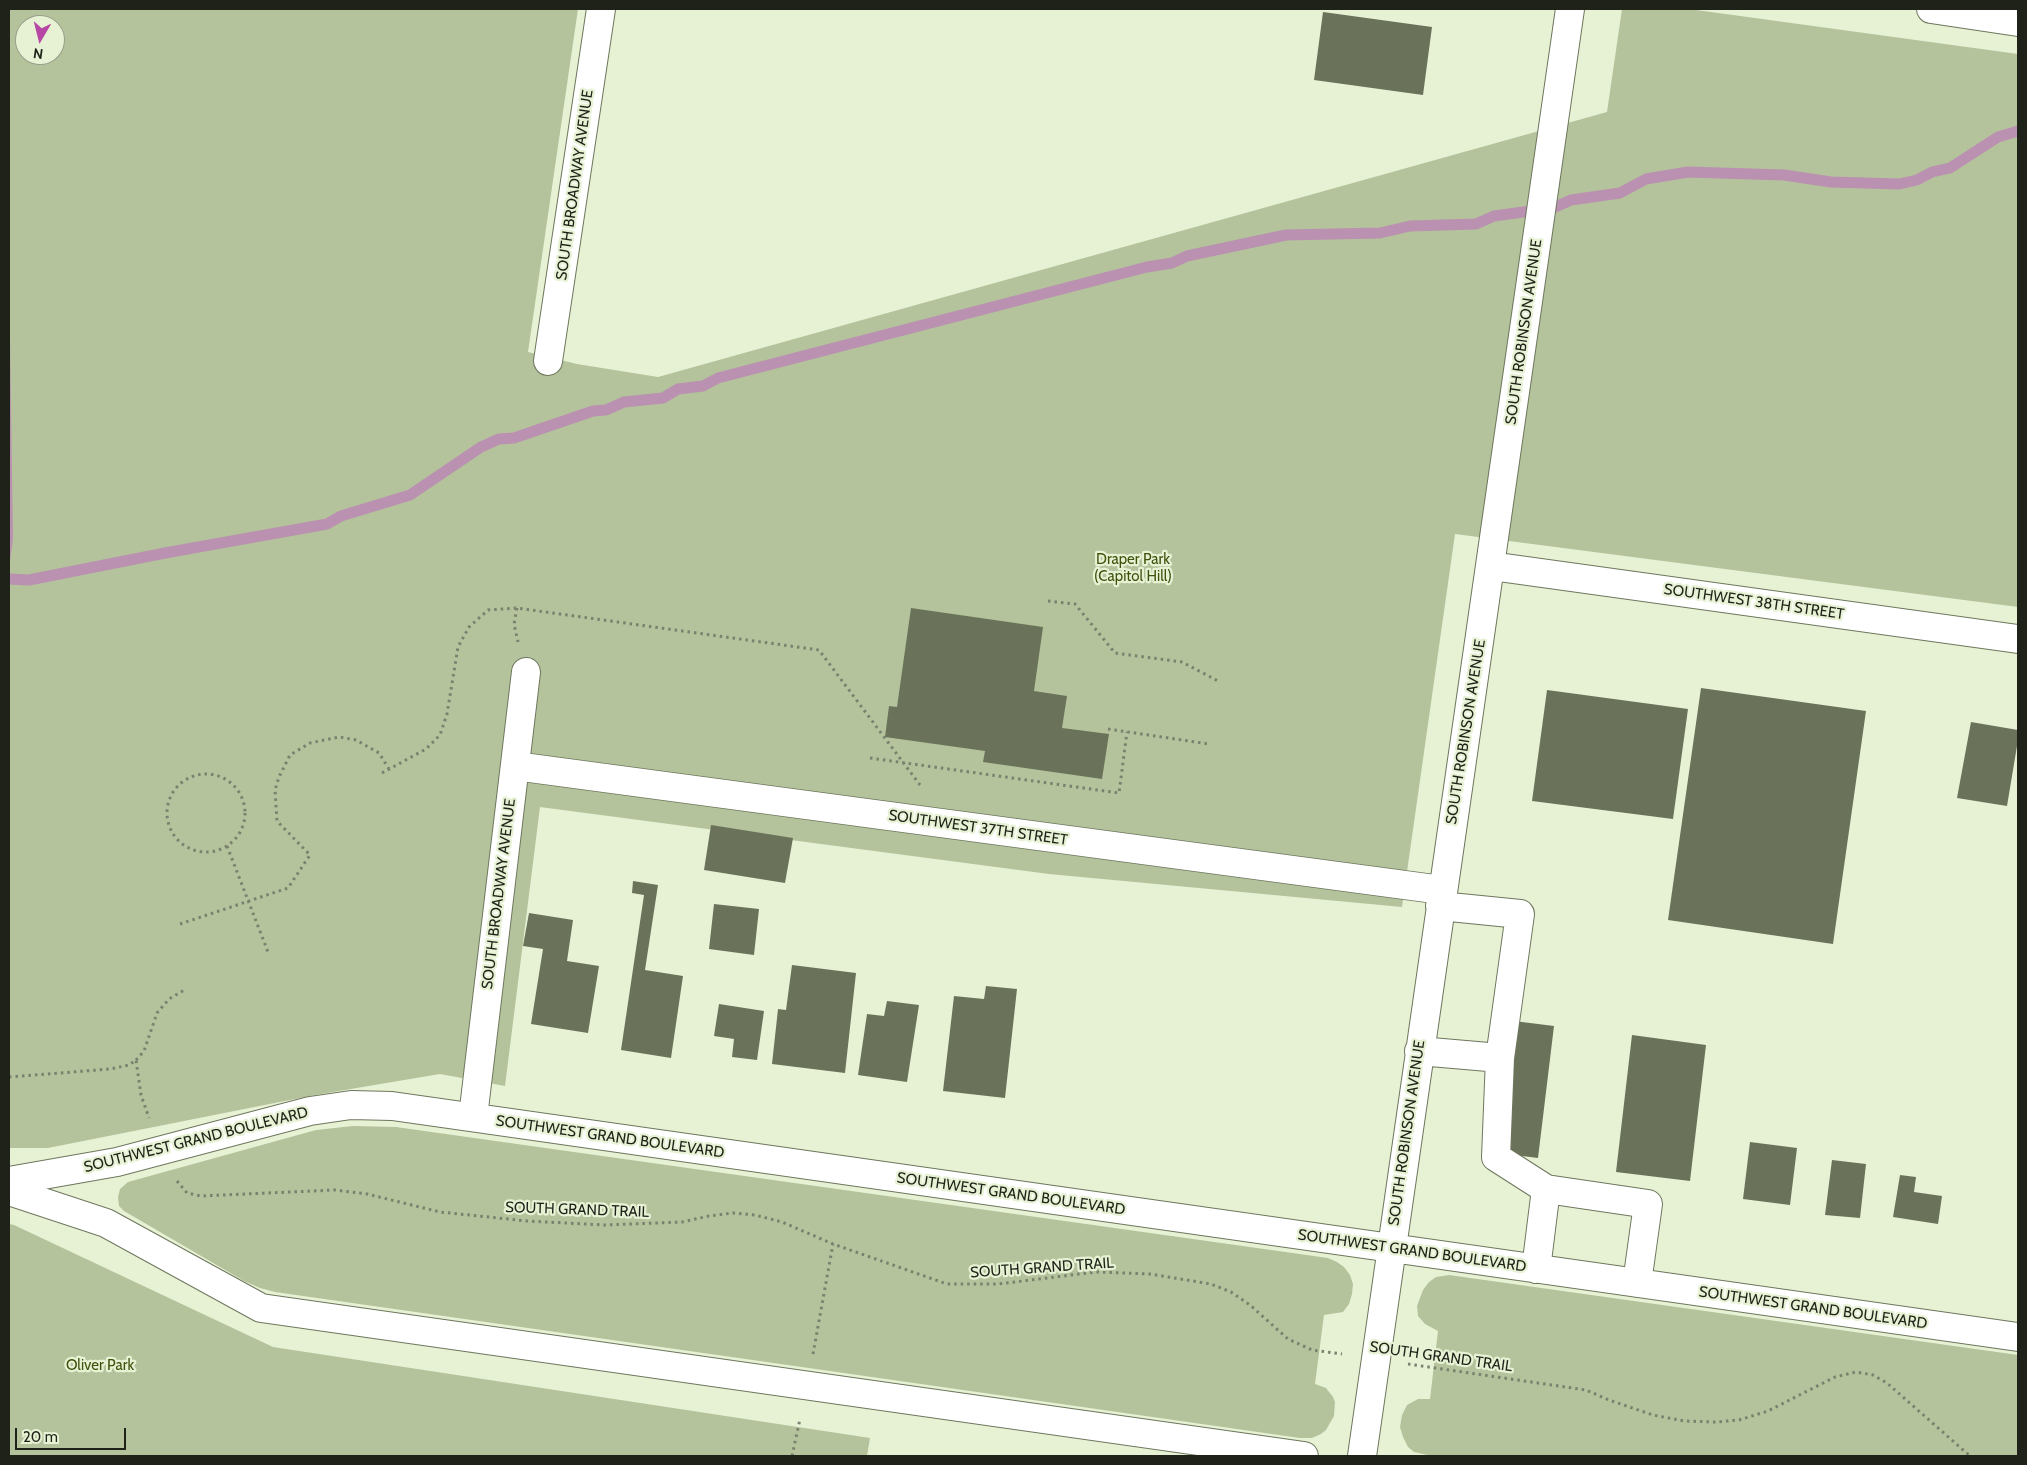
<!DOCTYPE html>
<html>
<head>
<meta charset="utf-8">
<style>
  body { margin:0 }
  #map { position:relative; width:2027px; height:1465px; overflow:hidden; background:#e7f2d5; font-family:Cabin,sans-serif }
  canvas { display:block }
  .frame { position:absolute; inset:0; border:10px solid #1e2218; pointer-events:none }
  .north { position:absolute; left:15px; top:15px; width:50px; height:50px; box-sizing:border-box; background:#e7f2d5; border:1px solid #979f89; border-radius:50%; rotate:188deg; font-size:14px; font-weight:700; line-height:20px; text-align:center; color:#1e2218 }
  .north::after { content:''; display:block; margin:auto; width:18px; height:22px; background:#b747a4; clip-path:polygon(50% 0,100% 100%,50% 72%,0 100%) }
  .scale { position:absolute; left:15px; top:1428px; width:111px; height:22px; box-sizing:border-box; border:2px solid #1e2218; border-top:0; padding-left:6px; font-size:15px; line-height:18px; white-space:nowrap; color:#1e2218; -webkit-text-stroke:4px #e7f2d5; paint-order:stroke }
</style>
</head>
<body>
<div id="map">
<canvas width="2027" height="1465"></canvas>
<div class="frame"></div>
<div class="north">N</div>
<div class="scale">20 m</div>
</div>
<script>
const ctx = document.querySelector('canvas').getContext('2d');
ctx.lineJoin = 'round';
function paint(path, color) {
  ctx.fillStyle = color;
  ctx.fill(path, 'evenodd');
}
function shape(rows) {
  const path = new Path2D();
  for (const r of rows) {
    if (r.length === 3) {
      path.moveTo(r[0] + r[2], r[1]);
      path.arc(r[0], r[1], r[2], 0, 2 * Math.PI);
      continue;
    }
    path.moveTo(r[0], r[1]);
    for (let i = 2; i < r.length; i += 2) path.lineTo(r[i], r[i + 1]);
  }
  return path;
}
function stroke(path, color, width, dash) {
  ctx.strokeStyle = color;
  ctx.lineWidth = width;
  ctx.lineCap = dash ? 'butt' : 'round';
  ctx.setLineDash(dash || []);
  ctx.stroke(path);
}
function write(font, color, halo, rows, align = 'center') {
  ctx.font = font + ' Cabin,sans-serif';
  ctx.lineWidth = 4.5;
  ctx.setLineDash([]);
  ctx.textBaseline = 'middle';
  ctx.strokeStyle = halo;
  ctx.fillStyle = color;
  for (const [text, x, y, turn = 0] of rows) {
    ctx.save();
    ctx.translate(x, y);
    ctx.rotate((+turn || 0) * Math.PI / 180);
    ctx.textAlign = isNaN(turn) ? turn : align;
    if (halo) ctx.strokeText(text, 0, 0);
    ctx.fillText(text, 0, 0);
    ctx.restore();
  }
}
const green = shape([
  [9,9,578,9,528,352,577,364,658,377,1607,112,1622,9,1689,9,2018,54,2018,607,1455,534,1402,907,1049,874,540,807,505,1086,440,1074,315,1095,48,1148,9,1148],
  [25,25,55,25,55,55,25,55],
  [353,1126,396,1127,1328,1258,1337,1262,1344,1267,1350,1275,1353,1284,1352,1294,1349,1304,1343,1312,1324,1315,1315,1384,1326,1388,1333,1397,1335,1402,1334,1416,1326,1430,1321,1434,1312,1438,1300,1438,275,1292,260,1288,244,1281,124,1211,119,1206,118,1197,120,1189,128,1182,316,1130],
  [9,1224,14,1225,273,1347,870,1438,867,1456,9,1456],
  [1449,1275,2018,1355,2018,1456,1432,1456,1414,1452,1408,1447,1403,1437,1400,1427,1402,1415,1407,1405,1418,1399,1430,1399,1438,1331,1425,1324,1418,1316,1417,1306,1423,1290,1429,1282,1436,1277]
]);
const water = shape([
  [9,273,13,539,9,568]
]);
const stream = shape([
  [9,579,29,580,165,553,327,524,341,516,410,495,481,447,499,439,514,438,593,411,606,410,624,402,663,398,678,389,703,386,718,378,1147,267,1172,263,1187,256,1286,235,1380,233,1410,226,1476,224,1494,216,1553,208,1571,200,1620,193,1646,179,1688,172,1784,175,1831,182,1899,184,1917,180,1932,172,1950,168,1998,137,2018,131]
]);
const building = shape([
  [1323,12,1432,27,1423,95,1314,80],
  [911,608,1043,627,1034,691,1067,696,1062,728,1109,734,1102,779,983,762,985,751,885,737,889,706,897,707],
  [1701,688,1866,711,1833,944,1668,920],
  [1547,690,1688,709,1673,819,1532,801],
  [1971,722,2018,730,2018,740,2007,806,1957,798],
  [711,825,793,838,785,883,704,870],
  [633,881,658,885,645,970,683,976,671,1058,621,1050,644,895,632,893],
  [714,904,759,909,754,955,709,949],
  [529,913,573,920,567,961,599,966,588,1033,531,1024,543,949,523,946],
  [792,965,856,973,845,1073,772,1064,778,1009,786,1010],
  [986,986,1017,989,1005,1098,943,1091,954,996,984,999],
  [887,1001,919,1005,907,1082,858,1075,867,1014,884,1016],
  [719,1004,764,1011,757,1060,732,1057,734,1039,714,1036],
  [1514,1021,1554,1026,1538,1158,1498,1153],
  [1632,1035,1706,1045,1690,1181,1616,1172],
  [1750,1142,1797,1148,1790,1205,1743,1199],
  [1832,1160,1866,1164,1860,1218,1825,1215],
  [1900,1175,1916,1177,1914,1192,1942,1196,1938,1224,1893,1217]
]);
const path = shape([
  [1048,601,1075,604,1115,653,1182,662,1218,681],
  [517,608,514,624,518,642],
  [1108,729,1209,744],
  [870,758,1119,793,1127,732],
  [382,773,426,749,440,735,447,714,458,647,469,627,488,610,517,608,819,650,920,785],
  [206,813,39],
  [227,846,268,952],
  [180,924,288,888,310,855,277,821,275,790,279,777,290,755,310,743,339,737,356,740,379,753,389,769],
  [136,1060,144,1051,157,1013,169,999,186,989],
  [9,1077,110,1069,129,1065,136,1060,141,1095,149,1118],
  [177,1181,187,1193,201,1196,335,1190,367,1194,440,1212,527,1221,605,1225,682,1222,709,1216,733,1213,755,1215,782,1222,833,1244,947,1284,998,1284,1096,1272,1150,1274,1211,1284,1231,1292,1250,1305,1288,1339,1312,1350,1342,1354],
  [813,1354,833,1244],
  [1408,1364,1586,1390,1609,1400,1653,1415,1684,1421,1715,1422,1739,1420,1768,1411,1835,1377,1856,1372,1873,1375,1887,1383,1970,1456],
  [792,1456,800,1419]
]);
const minor = shape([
  [1931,9,2018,22],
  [548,361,601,9],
  [1491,566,2018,639],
  [515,766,1442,890],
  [1440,906,1520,914,1500,1058],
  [1419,1051,1500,1058,1496,1157,1546,1189],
  [473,1117,526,672],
  [9,1181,117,1162,310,1111,351,1105,392,1106,2018,1337],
  [9,1191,106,1223,261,1308,1304,1456],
  [1536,1269,1546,1189,1648,1204,1637,1283],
  [1362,1456,1570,9]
]);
const streetNames = [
  ["SOUTH BROADWAY AVENUE",575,185,-82],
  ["SOUTH ROBINSON AVENUE",1524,332,-82],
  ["SOUTHWEST 38TH STREET",1754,602,8],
  ["SOUTH ROBINSON AVENUE",1466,732,-81],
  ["SOUTHWEST 37TH STREET",978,828,8],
  ["SOUTH BROADWAY AVENUE",499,894,-83],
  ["SOUTH ROBINSON AVENUE",1407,1133,-82],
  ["SOUTHWEST GRAND BOULEVARD",610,1137,8],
  ["SOUTHWEST GRAND BOULEVARD",196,1140,-14],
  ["SOUTHWEST GRAND BOULEVARD",1011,1194,8],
  ["SOUTH GRAND TRAIL",577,1210,2],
  ["SOUTHWEST GRAND BOULEVARD",1412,1251,8],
  ["SOUTH GRAND TRAIL",1042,1268,-4],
  ["SOUTHWEST GRAND BOULEVARD",1813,1308,8],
  ["SOUTH GRAND TRAIL",1441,1357,8]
];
const parkNames = [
  ["Draper Park",1133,560],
  ["(Capitol Hill)",1133,577],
  ["Oliver Park",100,1366]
];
paint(green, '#b4c39c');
paint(water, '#ba91b0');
stroke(stream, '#ba91b0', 11);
paint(building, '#6a735a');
stroke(minor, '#6e775e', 30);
stroke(path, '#7a816e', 3, [2.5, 4]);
stroke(minor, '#fff', 28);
write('15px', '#1e2218', '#e7f2d5', streetNames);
write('15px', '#3f520c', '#e7f2d5', parkNames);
</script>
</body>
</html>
